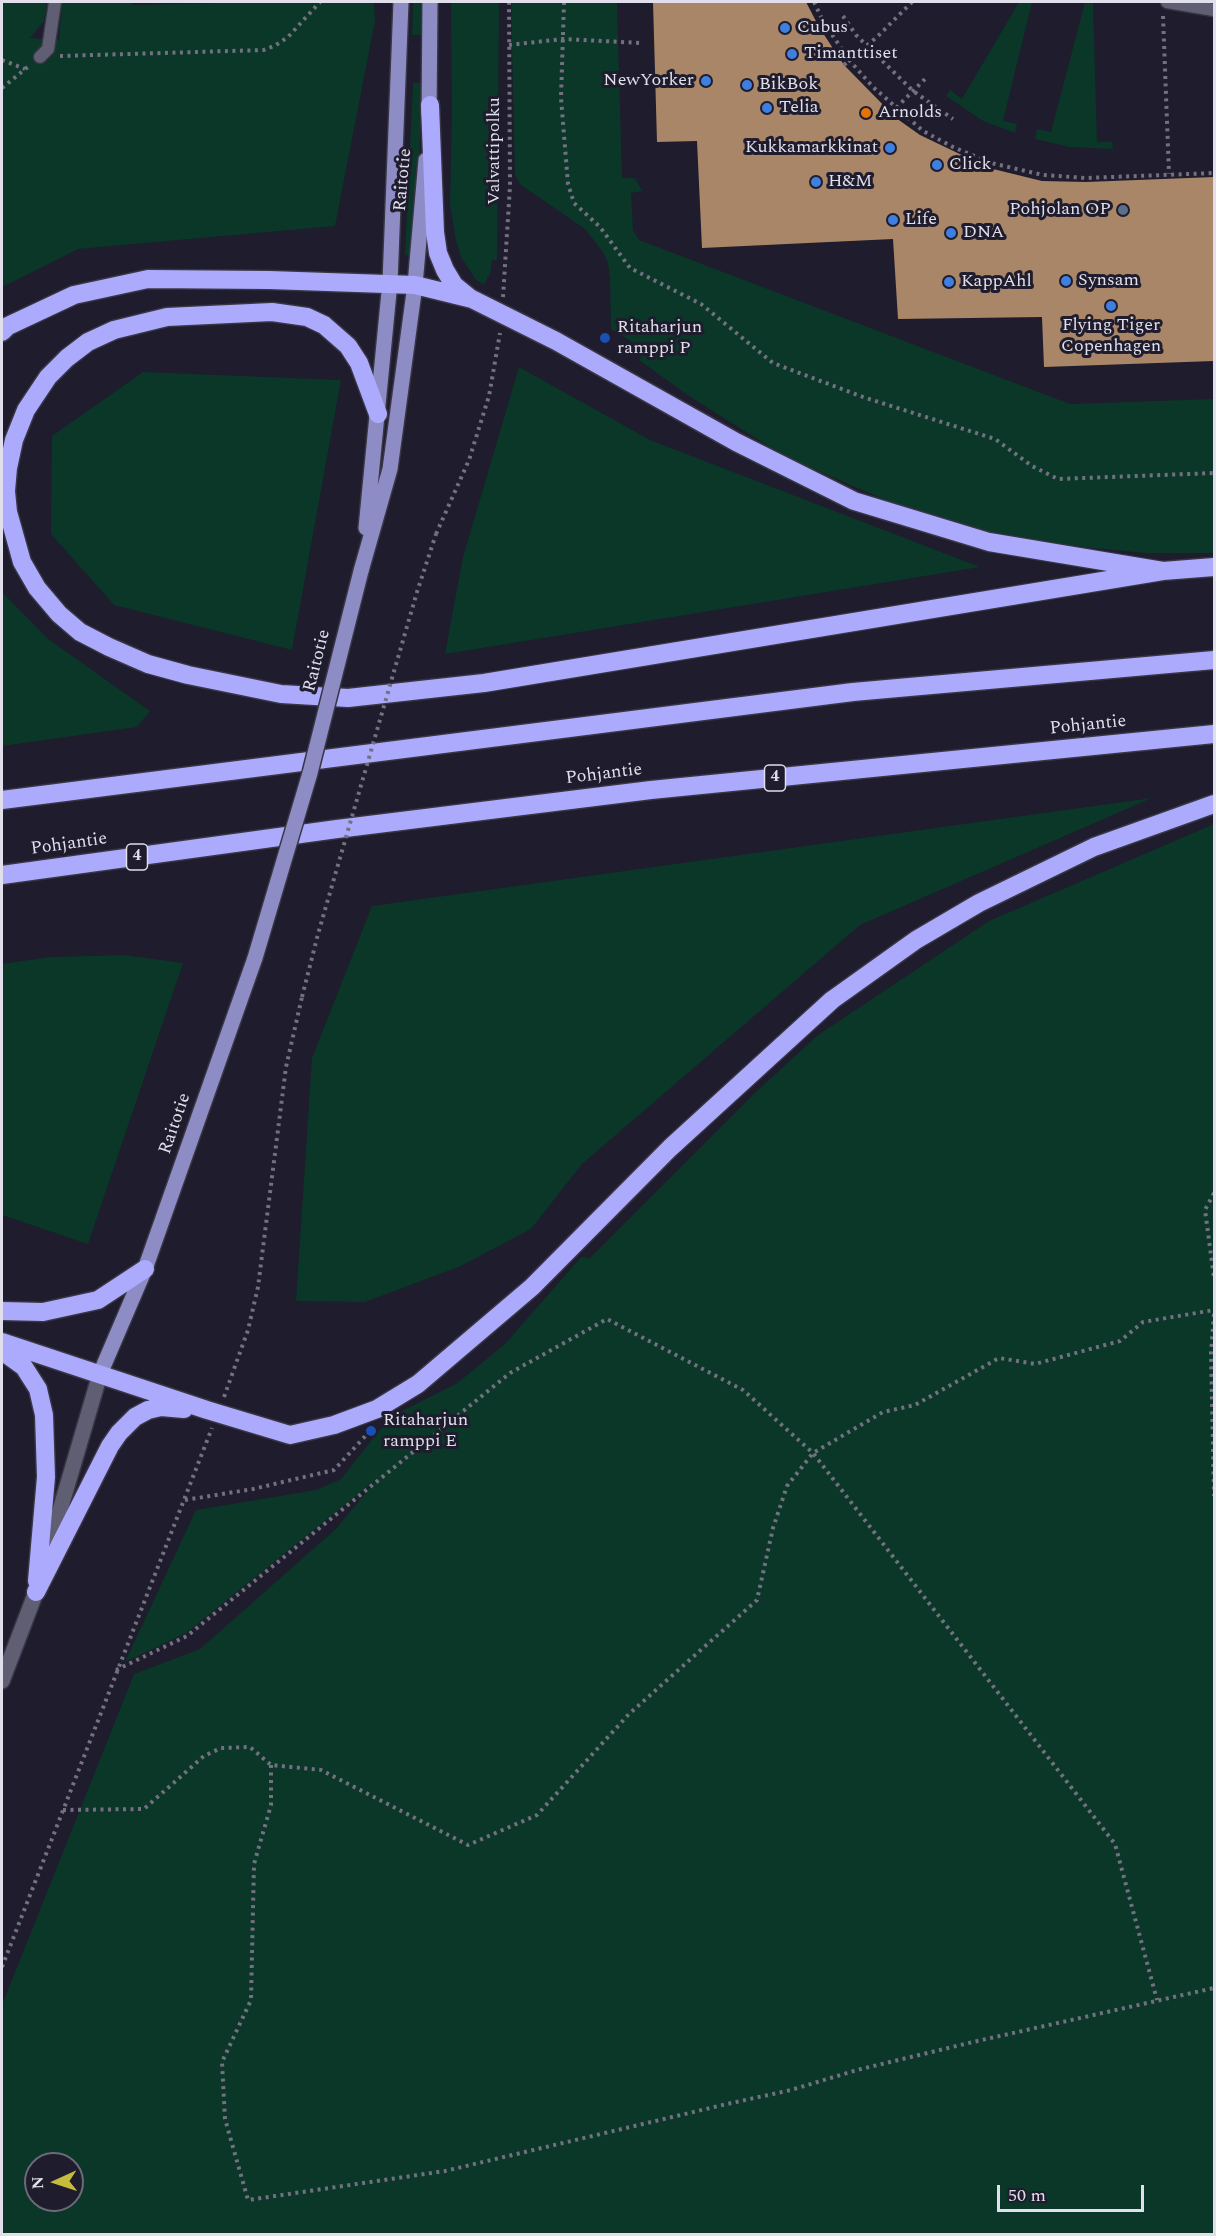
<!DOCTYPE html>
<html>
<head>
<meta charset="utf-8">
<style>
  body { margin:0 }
  #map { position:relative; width:1216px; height:2236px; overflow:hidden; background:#1e1c2d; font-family:Spectral,serif }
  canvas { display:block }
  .frame { position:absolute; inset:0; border:3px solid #e0dfeb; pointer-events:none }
  .north { position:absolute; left:24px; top:2152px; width:60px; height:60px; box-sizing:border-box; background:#1e1c2d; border:2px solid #6c6a79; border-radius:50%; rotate:267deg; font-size:16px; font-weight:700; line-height:24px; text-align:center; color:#e0dfeb }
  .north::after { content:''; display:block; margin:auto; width:21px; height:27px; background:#c7bb3c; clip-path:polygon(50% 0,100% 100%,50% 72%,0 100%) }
  .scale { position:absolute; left:997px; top:2185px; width:147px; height:27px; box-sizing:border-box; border:3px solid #e0dfeb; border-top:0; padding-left:8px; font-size:18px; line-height:21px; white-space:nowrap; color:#e0dfeb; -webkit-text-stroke:4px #1e1c2d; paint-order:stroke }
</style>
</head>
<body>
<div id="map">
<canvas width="1216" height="2236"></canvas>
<div class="frame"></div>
<div class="north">N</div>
<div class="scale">50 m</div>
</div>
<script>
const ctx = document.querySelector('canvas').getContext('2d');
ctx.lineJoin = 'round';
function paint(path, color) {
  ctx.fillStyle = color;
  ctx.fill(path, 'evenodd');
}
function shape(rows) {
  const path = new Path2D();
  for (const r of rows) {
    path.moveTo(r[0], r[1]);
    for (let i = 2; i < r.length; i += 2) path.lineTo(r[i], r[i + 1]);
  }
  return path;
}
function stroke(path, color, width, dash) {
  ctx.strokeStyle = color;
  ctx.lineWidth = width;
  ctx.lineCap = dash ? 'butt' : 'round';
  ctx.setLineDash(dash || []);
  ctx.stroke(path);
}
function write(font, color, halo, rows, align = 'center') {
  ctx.font = font + ' Spectral,serif';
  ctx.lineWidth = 6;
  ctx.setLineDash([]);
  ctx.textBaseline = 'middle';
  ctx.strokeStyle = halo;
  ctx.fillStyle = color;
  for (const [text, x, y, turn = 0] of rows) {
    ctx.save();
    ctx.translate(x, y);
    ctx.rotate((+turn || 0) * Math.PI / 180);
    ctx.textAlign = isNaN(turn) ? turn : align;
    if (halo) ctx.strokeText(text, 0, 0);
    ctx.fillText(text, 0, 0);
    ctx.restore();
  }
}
const green = shape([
  [2,2,47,2,44,21,30,38,59,40,62,2,131,2,133,5,254,2,374,2,375,21,335,226,78,249,2,287],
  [413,2,424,2,424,35,412,35],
  [451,2,499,2,497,260,492,260,490,275,488,276,484,285,476,280,461,257,456,241,450,204,452,113],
  [511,2,617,2,622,178,635,178,642,191,631,193,633,230,639,240,1070,404,1214,399,1214,553,1145,553,1062,545,991,532,892,503,807,466,770,447,689,396,639,360,645,350,611,329,610,278,608,263,603,252,585,229,521,185,515,175],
  [1019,2,1032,2,1003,121,1017,124,1015,133,983,121,946,96,950,90,962,99],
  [1085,2,1093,2,1097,142,1112,142,1113,149,1069,147,1035,139,1037,129,1051,132],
  [413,83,422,83,419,171,409,256,405,255],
  [519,367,650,440,980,567,445,654,463,557],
  [143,372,341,380,292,650,114,605,51,534,52,436],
  [2,592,48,639,150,711,137,727,2,746],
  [1152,798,860,925,582,1164,531,1229,461,1266,365,1302,296,1301,312,1058,372,906],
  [1214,824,1214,2234,2,2234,2,2005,134,1674,200,1649,337,1528,377,1479,186,1633,125,1662,196,1510,316,1490,341,1479,390,1417,456,1384,505,1344,581,1257,590,1258,757,1091,818,1035,989,921],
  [36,2164,72,2164,72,2200,36,2200],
  [124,955,183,963,88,1244,2,1215,2,964,51,957]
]);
const building = shape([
  [653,2,806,2,819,27,844,65,896,118,920,135,989,168,1042,181,1086,182,1214,177,1214,361,1044,367,1042,317,898,319,893,239,702,248,697,141,657,142]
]);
const path = shape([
  [564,2,561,98,568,184,574,203,600,227,630,268,701,304,773,363,863,397,995,439,1032,466,1058,479,1214,473],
  [814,2,824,23,850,61,873,87,923,131,953,147,991,163,1043,175,1086,178,1214,173],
  [843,16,856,35,913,91,953,119],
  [1163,16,1169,174],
  [509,45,563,39,641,43],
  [60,56,264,50,276,45,288,37,320,2],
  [2,60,25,69],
  [844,65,878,36,912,2],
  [2,88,29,66],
  [891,113,927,77],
  [503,297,510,186,509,2],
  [436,534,469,460,489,396,500,333],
  [1214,1193,1205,1210,1214,1278],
  [1214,1314,1211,1353,1214,1496],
  [224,1397,248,1330,258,1287,286,1067,302,997],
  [185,1500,253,1489,334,1470,370,1431],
  [116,1670,187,1636,510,1373,607,1319,743,1390,813,1453,1115,1844,1157,2000],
  [271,1765,271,1805,254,1864,251,2000,222,2062,225,2119,248,2200,445,2171,727,2104,791,2090,857,2070,973,2042,1214,1988],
  [63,1810,144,1809,204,1756,221,1748,250,1747,271,1765,321,1770,468,1845,537,1815,629,1714,757,1600,773,1528,787,1486,813,1453,883,1412,915,1405,999,1358,1035,1364,1120,1341,1143,1322,1214,1310],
  [2,1967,212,1428]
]);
const service = shape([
  [1167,2,1214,10],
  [40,57,48,49,55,2]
]);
const secondary = shape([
  [2,1681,36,1592,100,1374]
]);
const primary = shape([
  [429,115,430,2],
  [366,528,390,282,401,2],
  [361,571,390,469,415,285,426,160],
  [100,1374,145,1269,255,958]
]);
const motorway = shape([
  [430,105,435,232,438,253,445,270,454,285,470,298],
  [2,332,8,326,74,295,148,279,269,280,415,285,472,299,556,341,736,442,854,501,989,542,1163,571,1214,567],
  [378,414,359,363,348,346,324,325,307,317,272,312,167,317,114,330,88,342,67,358,48,377,26,410,14,440,8,468,6,491,8,512,22,562,37,588,59,614,80,632,109,647,148,664,188,675,281,694,348,698,484,683,1163,571],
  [2,800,853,692,1214,660],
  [2,875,337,829,651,790,1214,734],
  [2,1311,43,1312,98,1300,145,1269],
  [2,1342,207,1410,290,1435,334,1425,377,1409,418,1384,532,1287,670,1148,832,1000,916,940,979,903,1094,847,1214,804],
  [2,1351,24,1367,38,1389,44,1415,46,1477,37,1581],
  [36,1592,110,1446,119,1433,135,1417,148,1410,161,1407,184,1409]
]);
const pathBridge = shape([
  [302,997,318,934,417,592,436,534]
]);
const primaryBridge = shape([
  [255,958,310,773,361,571]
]);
const markers = [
  [785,28,6,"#3f7fe0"],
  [792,54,6,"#3f7fe0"],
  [706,81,6,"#3f7fe0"],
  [747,85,6,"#3f7fe0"],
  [767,108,6,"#3f7fe0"],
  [866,113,6,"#e8710a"],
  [890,148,6,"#3f7fe0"],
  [937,165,6,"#3f7fe0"],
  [816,182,6,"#3f7fe0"],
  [1123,210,6,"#5c6f8a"],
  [893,220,6,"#3f7fe0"],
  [951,233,6,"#3f7fe0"],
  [1066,281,6,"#3f7fe0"],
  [949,282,6,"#3f7fe0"],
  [1111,306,6,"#3f7fe0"],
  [605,338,6,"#1a4fb4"],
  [371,1431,6,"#1a4fb4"]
];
const shields = [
  [775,778,21],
  [137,857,21]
];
const shieldNames = [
  ["4",775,778],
  ["4",137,857]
];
const poiNames = [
  ["Cubus",797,28],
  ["Timanttiset",804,54],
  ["NewYorker",694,81,"right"],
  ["BikBok",759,85],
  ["Telia",779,108],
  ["Arnolds",878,113],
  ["Kukkamarkkinat",878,148,"right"],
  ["Click",949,165],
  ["H&M",828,182],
  ["Pohjolan OP",1111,210,"right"],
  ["Life",905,220],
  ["DNA",963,233],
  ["Synsam",1078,281],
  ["KappAhl",961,282],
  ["Flying Tiger",1111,326,"center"],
  ["Copenhagen",1111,347,"center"],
  ["Ritaharjun",617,328],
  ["ramppi P",617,349],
  ["Ritaharjun",383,1421],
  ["ramppi E",383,1442]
];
const streetNames = [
  ["Valvattipolku",495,151,-90],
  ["Raitotie",404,180,-85],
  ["Raitotie",318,661,-76],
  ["Pohjantie",1088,726,-6],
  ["Pohjantie",604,775,-7],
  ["Pohjantie",69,845,-8],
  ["Raitotie",176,1124,-71]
];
paint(green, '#0a3727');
paint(building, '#a98667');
stroke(service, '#383644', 15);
stroke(secondary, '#383644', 18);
stroke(primary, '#383644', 18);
stroke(motorway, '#383644', 21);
stroke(path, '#737180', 4, [3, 4.5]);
stroke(service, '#605e73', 12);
stroke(secondary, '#605e73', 15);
stroke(primary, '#8e8cc5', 15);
stroke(motorway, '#acaafc', 18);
stroke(primaryBridge, '#383644', 18, []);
stroke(pathBridge, '#737180', 4, [3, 4.5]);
stroke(primaryBridge, '#8e8cc5', 15);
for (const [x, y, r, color] of markers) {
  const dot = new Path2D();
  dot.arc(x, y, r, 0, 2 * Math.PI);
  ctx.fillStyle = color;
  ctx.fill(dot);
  stroke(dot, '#1e1c2d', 2);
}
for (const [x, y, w] of shields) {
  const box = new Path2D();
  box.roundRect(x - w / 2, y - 13, w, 26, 4.5);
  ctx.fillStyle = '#1e1c2d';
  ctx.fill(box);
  stroke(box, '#e0dfeb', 1.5);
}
write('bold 16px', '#e0dfeb', null, shieldNames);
write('18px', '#e0dfeb', '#1e1c2d', poiNames, 'left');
write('18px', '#e0dfeb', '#1e1c2d', streetNames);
</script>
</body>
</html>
